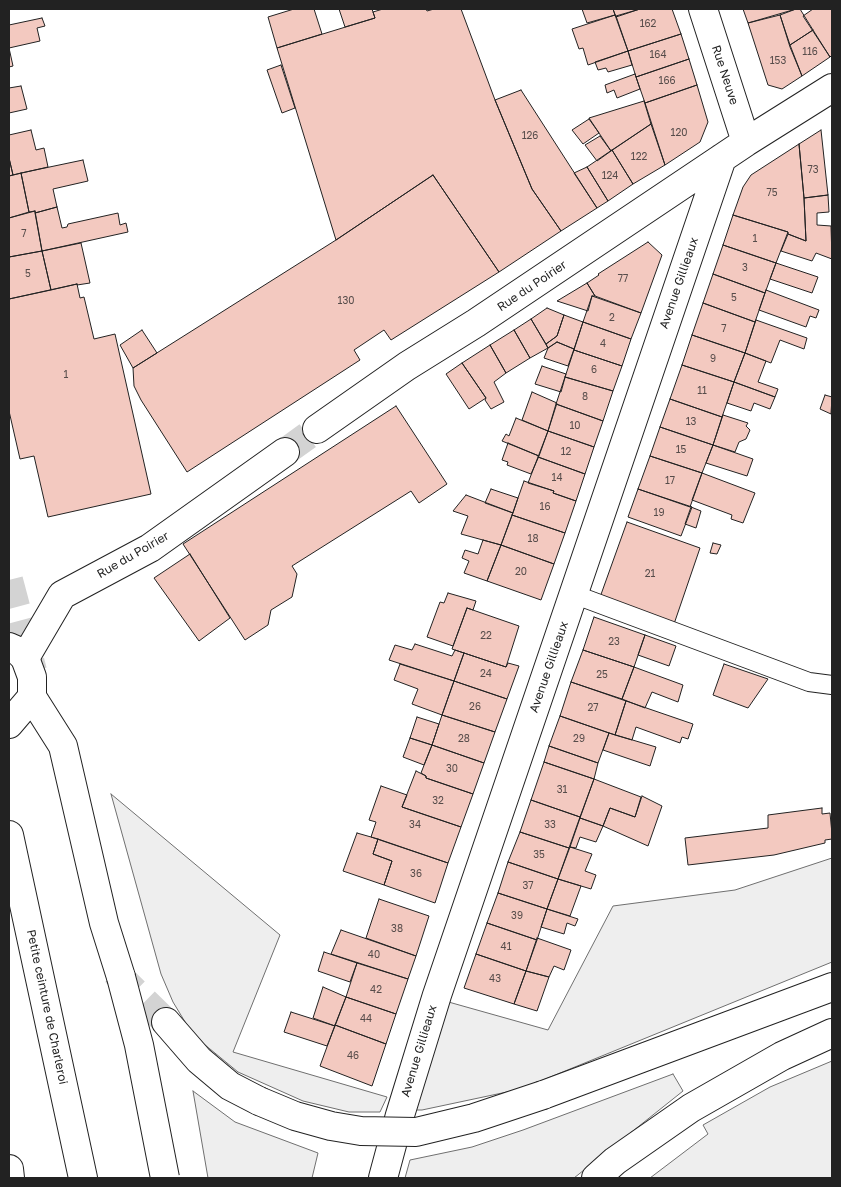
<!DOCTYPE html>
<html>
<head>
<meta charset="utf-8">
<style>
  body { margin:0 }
  #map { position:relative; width:841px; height:1187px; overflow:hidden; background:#fff; font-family:"Golos Text",sans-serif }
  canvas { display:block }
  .frame { position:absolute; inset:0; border:10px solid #222; pointer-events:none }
</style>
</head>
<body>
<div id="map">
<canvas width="841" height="1187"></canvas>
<div class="frame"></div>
</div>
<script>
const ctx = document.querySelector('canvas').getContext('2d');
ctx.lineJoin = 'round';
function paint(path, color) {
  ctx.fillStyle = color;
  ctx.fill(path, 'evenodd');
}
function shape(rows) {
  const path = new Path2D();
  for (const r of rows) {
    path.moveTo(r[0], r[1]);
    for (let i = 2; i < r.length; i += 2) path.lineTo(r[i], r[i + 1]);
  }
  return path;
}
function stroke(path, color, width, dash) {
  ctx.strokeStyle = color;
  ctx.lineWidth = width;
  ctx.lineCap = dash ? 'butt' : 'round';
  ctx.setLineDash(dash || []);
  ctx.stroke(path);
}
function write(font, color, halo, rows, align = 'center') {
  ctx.font = font + ' "Golos Text",sans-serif';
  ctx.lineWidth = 4;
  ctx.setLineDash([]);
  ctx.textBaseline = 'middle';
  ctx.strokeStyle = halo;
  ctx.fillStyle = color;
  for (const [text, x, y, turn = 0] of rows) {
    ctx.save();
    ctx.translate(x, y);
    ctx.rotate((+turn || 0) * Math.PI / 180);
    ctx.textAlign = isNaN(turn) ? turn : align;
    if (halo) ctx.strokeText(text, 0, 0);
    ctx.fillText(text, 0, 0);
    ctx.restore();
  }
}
const green = shape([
  [111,794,280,935,233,1052,387,1097,380,1112,349,1112,303,1101,238,1072,193,1035,173,1002,161,974,111,794],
  [832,858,832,962,521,1089,422,1110,413,1110,445,1001,548,1030,613,906,735,890,832,858],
  [832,1061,832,1178,650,1178,708,1134,703,1125,770,1087,832,1061],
  [673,1074,683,1091,574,1178,405,1178,410,1160,472,1147,523,1130,673,1074],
  [193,1091,235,1122,318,1153,312,1178,208,1178,193,1091]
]);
const building = shape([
  [294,9,314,9,322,34,277,48,268,17,294,9],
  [339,9,372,9,375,18,345,27,339,9],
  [383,9,426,9,427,11,434,9,461,9,495,100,532,189,561,231,499,272,433,175,336,240,277,48,375,18,373,12,383,9],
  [582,9,613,9,615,15,587,23,582,9],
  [613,9,640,9,616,17,613,9],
  [640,9,672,9,681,34,628,51,616,16,640,9],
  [743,9,796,9,748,23,743,9],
  [796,9,800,9,813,30,790,45,780,15,796,9],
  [813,9,832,9,832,55,830,57,803,16,813,9],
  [615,15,628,51,588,65,583,48,579,49,572,29,615,15],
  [780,15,790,47,802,76,782,89,768,85,748,23,780,15],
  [42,18,45,26,37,28,40,41,9,48,13,66,9,67,9,25,42,18],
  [813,30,830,57,802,76,790,45,813,30],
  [681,34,689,59,636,77,628,51,681,34],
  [628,51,632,65,608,72,606,68,598,70,595,62,628,51],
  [689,59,697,85,645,103,636,77,689,59],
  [281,65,295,108,282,113,267,70,281,65],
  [635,74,640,89,617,98,614,90,607,93,605,85,635,74],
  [697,85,708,122,700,142,665,165,645,103,697,85],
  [21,86,27,109,9,113,9,88,21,86],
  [521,90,597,208,561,231,532,189,495,100,521,90],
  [644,101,651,124,611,151,589,118,644,101],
  [589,119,599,133,583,144,572,130,589,119],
  [651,124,665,165,633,184,612,150,651,124],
  [31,130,36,150,44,148,48,167,13,175,9,158,9,135,31,130],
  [821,130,828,195,804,198,799,144,821,130],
  [600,136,611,151,597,161,585,145,600,136],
  [799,144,804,198,806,241,788,234,788,232,733,215,743,187,751,175,799,144],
  [612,150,633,184,608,201,587,167,612,150],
  [9,158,13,175,9,176,9,158],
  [83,160,88,181,53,189,57,207,35,213,35,211,29,212,21,173,83,160],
  [587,167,608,201,597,208,574,173,587,167],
  [21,173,29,212,9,218,9,176,21,173],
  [433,175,499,272,391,340,384,330,354,350,360,360,187,472,141,400,134,386,133,368,336,240,433,175],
  [828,195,829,212,817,213,817,225,831,226,832,259,816,253,812,261,781,251,788,234,806,241,804,198,828,195],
  [57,207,62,228,67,227,68,224,118,213,120,225,126,223,128,232,42,251,35,213,57,207],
  [35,211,42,251,9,257,9,218,35,211],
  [733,215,788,232,776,263,723,245,733,215],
  [648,242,662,255,641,313,595,296,587,283,599,275,598,274,648,242],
  [81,243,90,283,77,285,77,284,51,290,42,251,81,243],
  [723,245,776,263,765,293,713,274,723,245],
  [42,251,51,290,9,299,9,257,42,251],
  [776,263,818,277,812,293,770,279,776,263],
  [713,274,765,293,755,322,703,303,713,274],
  [587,283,595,296,592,296,588,311,557,301,587,283],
  [77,284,80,298,84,297,94,339,115,334,151,494,48,517,34,456,20,459,9,411,9,299,77,284],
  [766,290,819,310,816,318,810,316,806,327,759,310,766,290],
  [592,296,641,313,631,339,583,322,592,296],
  [703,303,755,322,745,353,692,335,703,303],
  [547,308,564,315,557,336,546,344,531,319,547,308],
  [564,315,583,322,574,349,557,342,548,348,546,344,557,336,564,315],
  [531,319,548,348,530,358,514,330,531,319],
  [756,320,807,338,804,349,780,340,771,363,745,353,756,320],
  [583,322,631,339,622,366,574,350,583,322],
  [142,330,157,353,133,368,120,345,142,330],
  [514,330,530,358,506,373,490,345,514,330],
  [692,335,745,353,734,382,682,365,692,335],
  [557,342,574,349,568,366,544,358,548,348,557,342],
  [490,345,506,373,494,382,504,402,491,409,485,400,486,398,462,363,490,345],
  [574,350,622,366,613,391,565,377,574,350],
  [745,353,766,361,758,382,778,389,775,397,734,382,745,353],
  [462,363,486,398,469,409,446,374,462,363],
  [682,365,734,382,722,417,670,399,682,365],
  [542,366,566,374,561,392,535,384,542,366],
  [565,377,613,391,603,421,556,404,565,377],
  [734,382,775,397,770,409,754,403,751,411,727,403,734,382],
  [532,392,557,403,548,431,522,420,532,392],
  [825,395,832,397,831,414,820,409,825,395],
  [670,399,722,417,713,445,660,427,670,399],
  [556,404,603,421,594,447,548,431,556,404],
  [396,406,447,484,419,503,411,491,292,566,297,574,292,597,271,610,268,625,245,640,183,544,396,406],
  [723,415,748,423,746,426,750,430,746,439,739,442,735,452,713,445,723,415],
  [516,418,548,431,539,456,502,441,506,434,509,436,516,418],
  [660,427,713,445,702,473,650,456,660,427],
  [548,431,594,447,585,474,538,457,548,431],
  [508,443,539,456,531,474,507,465,508,462,502,460,508,443],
  [713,445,753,459,747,476,706,463,713,445],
  [650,456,702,473,690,507,638,489,650,456],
  [538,457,585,474,576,501,553,493,554,491,528,483,538,457],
  [702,473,755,493,743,523,731,519,732,515,692,500,702,473],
  [524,481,554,491,553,493,576,501,565,533,512,515,524,481],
  [491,489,518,498,513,513,485,503,491,489],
  [638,489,692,507,681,536,628,517,638,489],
  [466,495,513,513,501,545,461,534,468,516,453,511,466,495],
  [691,507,701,511,696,528,685,524,691,507],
  [512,515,565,533,554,564,501,545,512,515],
  [627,522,700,548,674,624,599,600,627,522],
  [483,540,501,545,487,581,464,573,469,561,462,558,465,550,478,554,483,540],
  [713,543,721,545,717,554,710,553,713,543],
  [501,545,554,564,541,600,487,581,501,545],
  [190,554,230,618,199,641,154,578,190,554],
  [448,593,476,601,473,610,467,608,453,646,427,637,440,602,444,603,448,593],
  [467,608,519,626,506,667,452,649,467,608],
  [594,617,645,635,634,667,583,650,594,617],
  [645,635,676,646,669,666,638,655,645,635],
  [415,644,452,656,455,650,464,653,454,681,389,660,395,645,412,650,415,644],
  [583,650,634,667,622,699,571,682,583,650],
  [464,653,506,667,508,663,519,666,507,699,454,681,464,653],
  [400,664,454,681,442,715,412,704,418,689,394,680,400,664],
  [724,664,768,679,748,708,713,695,724,664],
  [634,667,683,685,678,702,652,692,645,708,622,699,634,667],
  [454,681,507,699,495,732,442,715,454,681],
  [571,682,626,701,615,735,560,716,571,682],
  [626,701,693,724,688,739,682,737,680,743,636,727,632,740,615,735,626,701],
  [442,715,495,732,484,763,432,745,442,715],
  [560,716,609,733,598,763,549,746,560,716],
  [417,717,439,724,432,745,410,738,417,717],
  [609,733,656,747,650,766,603,750,609,733],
  [410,738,432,745,424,765,403,757,410,738],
  [432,745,484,763,473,794,426,778,426,776,421,773,432,745],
  [549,746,598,763,594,779,544,762,549,746],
  [544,762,594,779,580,817,531,800,544,762],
  [416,771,426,776,426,778,473,794,461,827,402,807,416,771],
  [594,779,641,797,635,817,610,808,603,826,580,818,594,779],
  [381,786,407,795,402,807,461,827,448,863,371,837,376,822,369,820,381,786],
  [642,796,662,806,648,846,603,826,610,808,635,817,642,796],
  [531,800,580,817,569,848,520,832,531,800],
  [822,808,822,814,830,813,832,834,832,839,825,840,825,843,774,855,688,865,685,838,768,828,768,815,822,808],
  [580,818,603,826,596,842,580,837,576,848,570,847,580,818],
  [520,832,569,848,558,879,508,862,520,832],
  [357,833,378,839,373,854,392,861,384,885,343,871,357,833],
  [378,839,448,863,435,903,384,885,392,861,373,854,378,839],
  [570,847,592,854,585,871,596,875,591,889,558,879,570,847],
  [508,862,558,879,547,909,498,893,508,862],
  [558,879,581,886,570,916,547,909,558,879],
  [498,893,547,909,537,940,487,923,498,893],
  [379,899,429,916,416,956,366,938,379,899],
  [547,909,578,919,575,926,567,923,564,934,541,927,547,909],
  [487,923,537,940,526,971,476,954,487,923],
  [341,930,416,956,408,979,331,954,341,930],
  [537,938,571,950,564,970,554,966,549,977,526,971,537,938],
  [324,952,357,963,350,982,318,971,324,952],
  [476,954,526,971,514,1004,464,988,476,954],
  [357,963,408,979,396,1014,346,997,357,963],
  [526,971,549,977,537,1011,514,1004,526,971],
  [323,987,346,997,335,1026,313,1018,323,987],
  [346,997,396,1014,386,1044,335,1025,346,997],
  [291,1012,335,1026,327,1046,284,1032,291,1012],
  [335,1025,386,1044,372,1086,320,1066,335,1025]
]);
const minorTunnel = shape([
  [285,452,317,429]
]);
const motorwayTunnel = shape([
  [9,580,33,671],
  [115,972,166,1022]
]);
const service = shape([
  [573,594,809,682,832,685]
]);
const minor = shape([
  [703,9,746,142],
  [317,429,407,366,476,323,746,142,832,88],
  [25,658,62,595,150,548,285,452],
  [9,1169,10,1178],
  [383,1178,400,1115,437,995,722,158]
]);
const tertiary = shape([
  [9,647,18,651,25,658,32,677,32,697,9,724],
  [32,697,63,746,104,923,121,977]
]);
const motorway = shape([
  [9,835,83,1178],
  [166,1022,199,1060,230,1086,259,1101],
  [543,1095,832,987],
  [596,1178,615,1161,691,1108,782,1056,832,1033]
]);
const motorwayBridge = shape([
  [121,977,139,1045,165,1178],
  [259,1101,295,1116,331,1126,361,1131,416,1132,474,1118,543,1095]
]);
const numberNames = [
  ["162",648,24],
  ["116",810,52],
  ["164",658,55],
  ["153",778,61],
  ["166",667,81],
  ["120",679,133],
  ["126",530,136],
  ["122",639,157],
  ["73",813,170],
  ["124",610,176],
  ["75",772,193],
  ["7",24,234],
  ["1",755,239],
  ["3",745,268],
  ["5",28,274],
  ["77",623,279],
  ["5",734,298],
  ["130",346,301],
  ["2",612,318],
  ["7",724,329],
  ["4",603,344],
  ["9",713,359],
  ["6",594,370],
  ["1",66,375],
  ["11",702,391],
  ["8",585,397],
  ["13",691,422],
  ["10",575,426],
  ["15",681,450],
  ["12",566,452],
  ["14",557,478],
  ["17",670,481],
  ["16",545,507],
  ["19",659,513],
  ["18",533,539],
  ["20",521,572],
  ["21",650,574],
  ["22",486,636],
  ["23",614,642],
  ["24",486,674],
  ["25",602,675],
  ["26",475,707],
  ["27",593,708],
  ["28",464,739],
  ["29",579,739],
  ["30",452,769],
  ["31",562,790],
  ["32",438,801],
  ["34",415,825],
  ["33",550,825],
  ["35",539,855],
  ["36",416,874],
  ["37",528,886],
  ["39",517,916],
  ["38",397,929],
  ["41",506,947],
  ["40",374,955],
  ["43",495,979],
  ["42",376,990],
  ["44",366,1019],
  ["46",353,1056]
];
const streetNames = [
  ["Rue Neuve",725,75,72],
  ["Avenue Gillieaux",679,283,-71],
  ["Rue du Poirier",532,286,-34],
  ["Rue du Poirier",133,555,-30],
  ["Avenue Gillieaux",549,667,-71],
  ["Petite ceinture de Charleroi",47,1007,78],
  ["Avenue Gillieaux",419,1051,-73]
];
paint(green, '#eee');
stroke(green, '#6f6f6f', 1);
paint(building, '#f3c9c0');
stroke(building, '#222', 1);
stroke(minorTunnel, '#d3d3d3', 28, [28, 14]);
stroke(motorwayTunnel, '#d3d3d3', 28, [28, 14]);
stroke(service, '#222', 20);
stroke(minor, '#222', 30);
stroke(tertiary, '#222', 30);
stroke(motorway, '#222', 30);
stroke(service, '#fff', 18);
stroke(minor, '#fff', 28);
stroke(tertiary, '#fff', 28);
stroke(motorway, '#fff', 28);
stroke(motorwayBridge, '#222', 30, []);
stroke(motorwayBridge, '#fff', 28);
write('10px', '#564c4a', null, numberNames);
write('12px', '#222', '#fff', streetNames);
</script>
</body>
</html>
